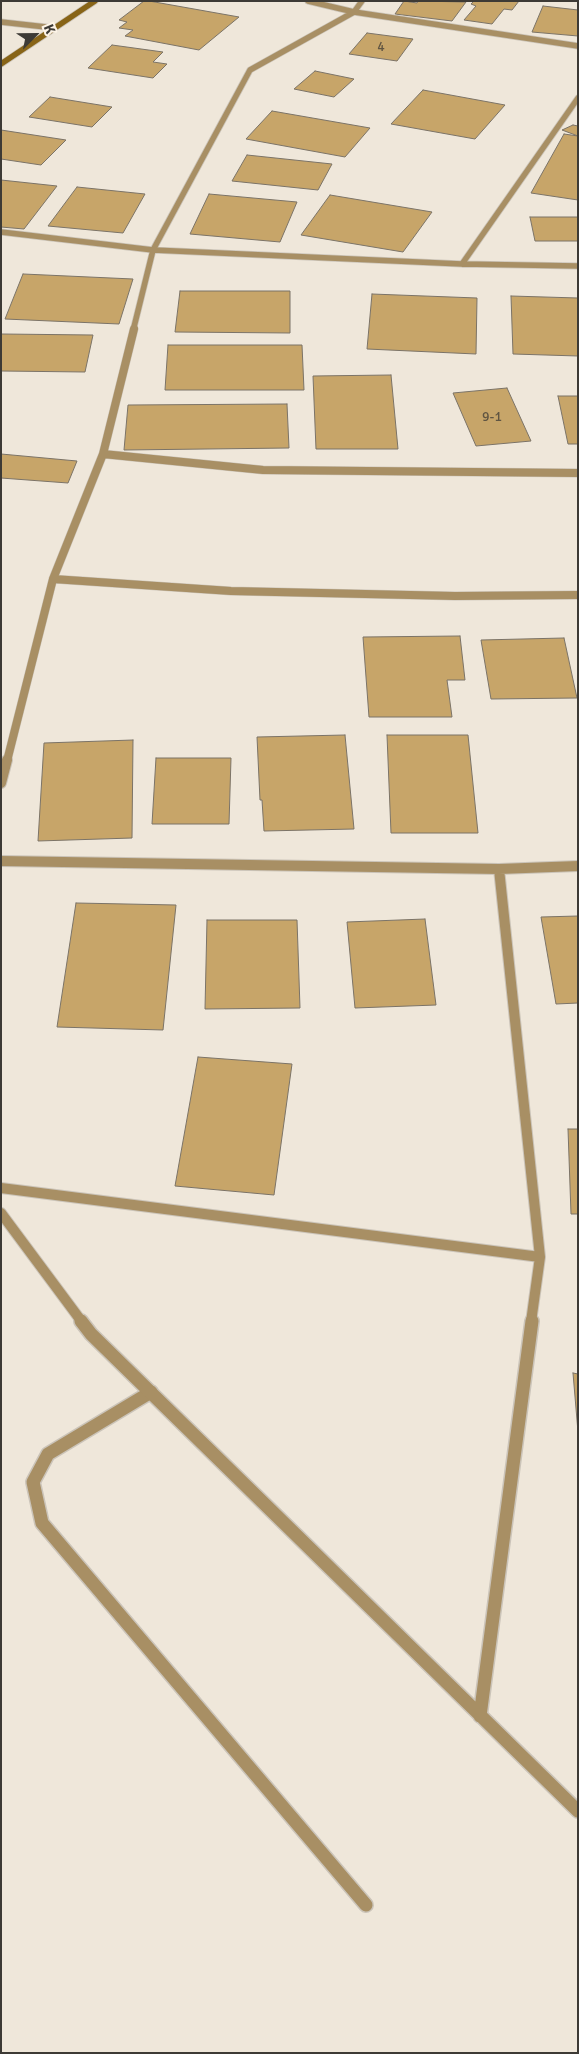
<!DOCTYPE html>
<html>
<head>
<meta charset="utf-8">
<style>
  body { margin:0 }
  #map { position:relative; width:579px; height:2054px; overflow:hidden; background:#efe7da; font-family:Signika,sans-serif }
  canvas { display:block }
  .frame { position:absolute; inset:0; border:2px solid #3d3a35; pointer-events:none }
  .north { position:absolute; left:10px; top:10px; width:50px; height:50px; -webkit-text-stroke:4px #fdf4e7; paint-order:stroke; rotate:67deg; font-size:14px; font-weight:700; line-height:20px; text-align:center; color:#3d3a35 }
  .north::after { content:''; display:block; margin:auto; width:18px; height:22px; background:#3d3a35; clip-path:polygon(50% 0,100% 100%,50% 72%,0 100%) }
</style>
</head>
<body>
<div id="map">
<canvas width="579" height="2054"></canvas>
<div class="frame"></div>
<div class="north">K</div>
</div>
<script>
const ctx = document.querySelector('canvas').getContext('2d');
ctx.lineJoin = 'round';
function paint(path, color) {
  ctx.fillStyle = color;
  ctx.fill(path, 'evenodd');
}
function shape(rows) {
  const path = new Path2D();
  for (const r of rows) {
    path.moveTo(r[0], r[1]);
    for (let i = 2; i < r.length; i += 2) path.lineTo(r[i], r[i + 1]);
  }
  return path;
}
function stroke(path, color, width, dash) {
  ctx.strokeStyle = color;
  ctx.lineWidth = width;
  ctx.lineCap = dash ? 'butt' : 'round';
  ctx.setLineDash(dash || []);
  ctx.stroke(path);
}
function write(font, color, halo, rows, align = 'center') {
  ctx.font = font + ' Signika,sans-serif';
  ctx.lineWidth = 4;
  ctx.setLineDash([]);
  ctx.textBaseline = 'middle';
  ctx.strokeStyle = halo;
  ctx.fillStyle = color;
  for (const [text, x, y, turn = 0] of rows) {
    ctx.save();
    ctx.translate(x, y);
    ctx.rotate((+turn || 0) * Math.PI / 180);
    ctx.textAlign = isNaN(turn) ? turn : align;
    if (halo) ctx.strokeText(text, 0, 0);
    ctx.fillText(text, 0, 0);
    ctx.restore();
  }
}
const building = shape([
  [144,1,149,1,239,17,199,50,125,36,133,30,119,28,127,22,119,20,144,1],
  [404,1,417,3,418,1,466,2,452,21,395,14,404,1],
  [474,1,519,1,512,10,504,9,492,24,464,20,476,6,471,4,474,1],
  [543,6,578,10,578,36,532,32,543,6],
  [367,33,413,39,397,61,349,54,367,33],
  [112,45,163,52,153,62,167,64,153,78,88,68,112,45],
  [315,71,354,79,334,97,294,89,315,71],
  [423,90,505,105,475,139,391,124,423,90],
  [50,97,112,107,92,127,29,117,50,97],
  [272,111,370,128,345,157,246,139,272,111],
  [573,125,578,126,578,136,562,130,573,125],
  [1,130,66,140,41,165,1,159,1,130],
  [564,134,578,136,578,200,531,193,564,134],
  [247,155,332,164,318,190,232,181,247,155],
  [1,180,57,186,24,229,1,227,1,180],
  [77,187,145,194,123,233,48,226,77,187],
  [209,194,297,202,280,242,190,234,209,194],
  [330,195,432,212,403,252,301,235,330,195],
  [530,217,578,217,578,241,535,241,530,217],
  [23,274,133,279,119,324,5,319,23,274],
  [180,291,290,291,290,333,175,332,180,291],
  [372,294,477,298,476,354,367,349,372,294],
  [511,296,578,298,578,356,513,354,511,296],
  [1,334,93,335,85,372,1,371,1,334],
  [168,345,302,345,304,390,165,390,168,345],
  [391,375,398,449,316,449,313,376,391,375],
  [507,388,531,441,476,446,453,393,507,388],
  [558,396,578,396,578,444,568,444,558,396],
  [287,404,289,448,124,450,128,405,287,404],
  [1,454,77,461,68,483,1,478,1,454],
  [460,636,465,680,447,680,452,717,369,717,363,637,460,636],
  [564,638,577,698,491,699,481,640,564,638],
  [345,735,354,829,264,831,262,800,260,800,257,737,345,735],
  [387,735,468,735,478,833,391,833,387,735],
  [133,740,132,838,38,841,44,743,133,740],
  [156,758,231,758,229,824,152,824,156,758],
  [76,903,176,905,163,1030,57,1027,76,903],
  [578,916,578,1003,556,1004,541,917,578,916],
  [425,919,436,1005,355,1008,347,922,425,919],
  [207,920,297,920,300,1008,205,1009,207,920],
  [198,1057,292,1064,274,1195,175,1186,198,1057],
  [568,1129,578,1129,578,1214,571,1214,568,1129],
  [573,1373,578,1374,578,1432,573,1373]
]);
const service = shape([
  [151,1392,48,1454,33,1482,42,1523,366,1905]
]);
const minorFar3 = shape([
  [308,1,354,12,578,46],
  [1,22,55,28],
  [1,232,153,250,462,264,578,266],
  [462,264,578,98],
  [133,331,153,250,250,70,354,12,362,1]
]);
const minorFar2 = shape([
  [103,454,263,470,578,473],
  [53,579,231,591,455,596,578,595],
  [7,761,53,579,103,454,134,329]
]);
const minorFar1 = shape([
  [1,783,7,760],
  [1,861,499,869,578,866],
  [499,869,540,1257,531,1322],
  [1,1188,540,1257],
  [1,1213,82,1322]
]);
const minor = shape([
  [81,1321,91,1334,578,1811],
  [480,1716,532,1321]
]);
const secondary = shape([
  [1,64,95,1]
]);
const farNumbernames = [
  ["4",381,47],
  ["9-1",492,417]
];
paint(building, '#c7a569');
stroke(building, '#7b7367', 1);
stroke(service, '#cbc4b9', 16);
stroke(minorFar3, '#cbc4b9', 7);
stroke(minorFar2, '#cbc4b9', 9);
stroke(minorFar1, '#cbc4b9', 12);
stroke(minor, '#cbc4b9', 16);
stroke(secondary, '#cbc4b9', 7);
stroke(service, '#a88f64', 13);
stroke(minorFar3, '#a88f64', 5.5);
stroke(minorFar2, '#a88f64', 8);
stroke(minorFar1, '#a88f64', 10);
stroke(minor, '#a88f64', 13);
stroke(secondary, '#886417', 5.5);
write('14px', '#605542', null, farNumbernames);
</script>
</body>
</html>
